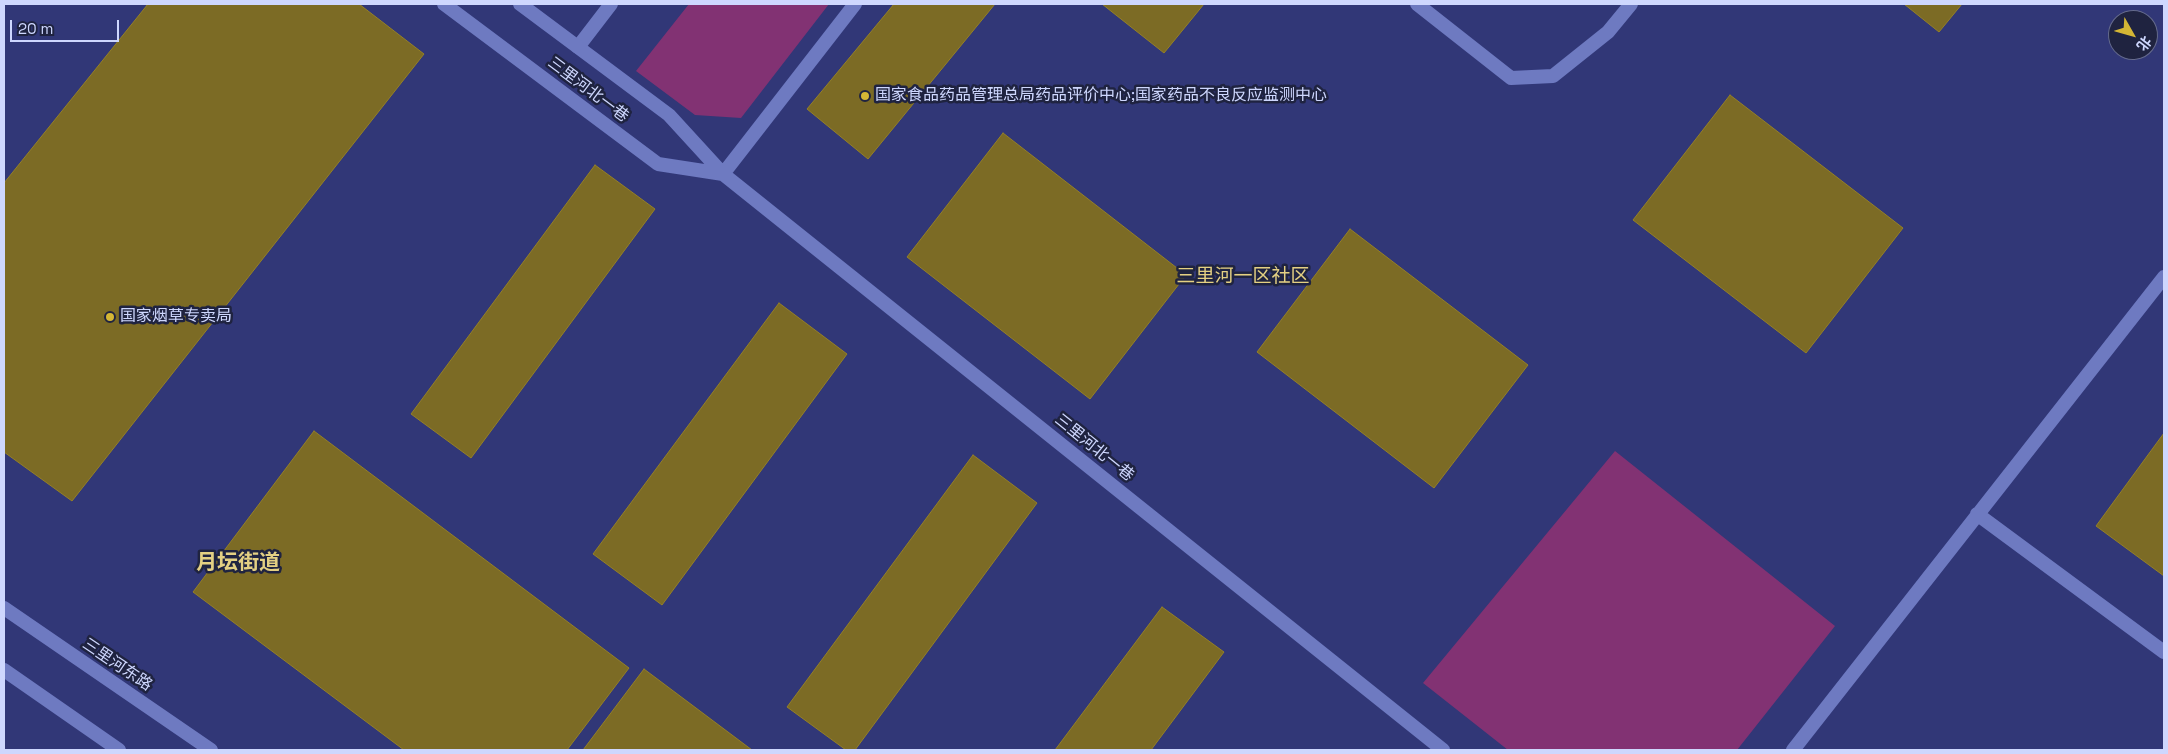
<!DOCTYPE html>
<html>
<head>
<meta charset="utf-8">
<style>
  body { margin:0 }
  #map { position:relative; width:2168px; height:754px; overflow:hidden; background:#313777; font-family:"Space Grotesk","Noto Sans SC",sans-serif }
  canvas { display:block }
  .frame { position:absolute; inset:0; border:5px solid #ced7fe; pointer-events:none }
  .north { position:absolute; left:2108px; top:10px; width:50px; height:50px; box-sizing:border-box; background:#1f2340; border:1px solid #656b8c; border-radius:50%; rotate:128deg; font-size:14px; font-weight:700; line-height:20px; text-align:center; color:#ced7fe }
  .north::after { content:''; display:block; margin:auto; width:18px; height:22px; background:#d4b635; clip-path:polygon(50% 0,100% 100%,50% 72%,0 100%) }
  .scale { position:absolute; left:10px; top:20px; width:109px; height:22px; box-sizing:border-box; border:2px solid #ced7fe; border-top:0; padding-left:6px; font-size:15px; line-height:18px; white-space:nowrap; color:#ced7fe; -webkit-text-stroke:4px #1f2340; paint-order:stroke }
</style>
</head>
<body>
<div id="map">
<canvas width="2168" height="754"></canvas>
<div class="frame"></div>
<div class="north">北</div>
<div class="scale">20 m</div>
</div>
<script>
const ctx = document.querySelector('canvas').getContext('2d');
ctx.lineJoin = 'round';
function paint(path, color) {
  ctx.fillStyle = color;
  ctx.fill(path, 'evenodd');
}
function shape(rows) {
  const path = new Path2D();
  for (const r of rows) {
    path.moveTo(r[0], r[1]);
    for (let i = 2; i < r.length; i += 2) path.lineTo(r[i], r[i + 1]);
  }
  return path;
}
function stroke(path, color, width, dash) {
  ctx.strokeStyle = color;
  ctx.lineWidth = width;
  ctx.lineCap = dash ? 'butt' : 'round';
  ctx.setLineDash(dash || []);
  ctx.stroke(path);
}
function write(font, color, halo, rows, align = 'center') {
  ctx.font = font + ' "Space Grotesk","Noto Sans SC",sans-serif';
  ctx.lineWidth = 5;
  ctx.setLineDash([]);
  ctx.textBaseline = 'middle';
  ctx.strokeStyle = halo;
  ctx.fillStyle = color;
  for (const [text, x, y, turn = 0] of rows) {
    ctx.save();
    ctx.translate(x, y);
    ctx.rotate((+turn || 0) * Math.PI / 180);
    ctx.textAlign = isNaN(turn) ? turn : align;
    if (halo) ctx.strokeText(text, 0, 0);
    ctx.fillText(text, 0, 0);
    ctx.restore();
  }
}
const green = shape([
  [689,4,829,4,741,118,695,115,636,71],
  [1615,451,1835,626,1737,750,1508,750,1423,683]
]);
const building = shape([
  [148,4,359,4,424,54,72,501,4,452,4,183,148,4],
  [894,4,995,4,868,159,807,109,894,4],
  [1102,4,1204,4,1164,53,1102,4],
  [1904,4,1962,4,1939,32,1904,4],
  [1730,95,1903,228,1806,353,1633,220,1730,95],
  [1003,133,1186,275,1090,399,907,257,1003,133],
  [595,165,655,209,471,458,411,414,595,165],
  [1350,229,1528,365,1434,488,1257,352,1350,229],
  [779,303,847,354,662,605,593,554,779,303],
  [314,431,629,668,567,750,404,750,193,592,314,431],
  [2164,433,2164,576,2096,526,2164,433],
  [973,455,1037,503,855,750,846,750,787,707,973,455],
  [1162,607,1224,652,1151,750,1055,750,1162,607],
  [644,669,752,750,583,750,644,669]
]);
const service = shape([
  [578,47,611,4]
]);
const minor = shape([
  [444,4,658,164,723,174],
  [520,4,669,115,723,174,1443,750],
  [1417,4,1511,78,1553,76,1608,32,1631,4],
  [723,174,855,4],
  [1977,514,2164,652],
  [1793,750,2164,277]
]);
const secondary = shape([
  [4,608,211,750],
  [4,670,119,750]
]);
const markers = [
  [865,96,5,"#d4b635"],
  [110,317,5,"#d4b635"]
];
const streetNames = [
  ["三里河北一巷",588,90,37],
  ["三里河北一巷",1094,448,39],
  ["三里河东路",117,665,34]
];
const poiNames = [
  ["国家食品药品管理总局药品评价中心;国家药品不良反应监测中心",875,96],
  ["国家烟草专卖局",120,317]
];
const quarterNames = [
  ["三里河一区社区",1243,277]
];
const districtNames = [
  ["月坛街道",238,563]
];
paint(green, '#823273');
paint(building, '#7c6b25');
stroke(building, '#958026', 1);
stroke(service, '#6e7ac1', 14);
stroke(minor, '#6e7ac1', 14);
stroke(secondary, '#6e7ac1', 14);
for (const [x, y, r, color] of markers) {
  const dot = new Path2D();
  dot.arc(x, y, r, 0, 2 * Math.PI);
  ctx.fillStyle = color;
  ctx.fill(dot);
  stroke(dot, '#1f2340', 2);
}
write('16px', '#ced7fe', '#1f2340', streetNames);
write('16px', '#ced7fe', '#1f2340', poiNames, 'left');
write('19px', '#e4d083', '#1f2340', quarterNames);
write('bold 21px', '#e4d083', '#1f2340', districtNames);
</script>
</body>
</html>
